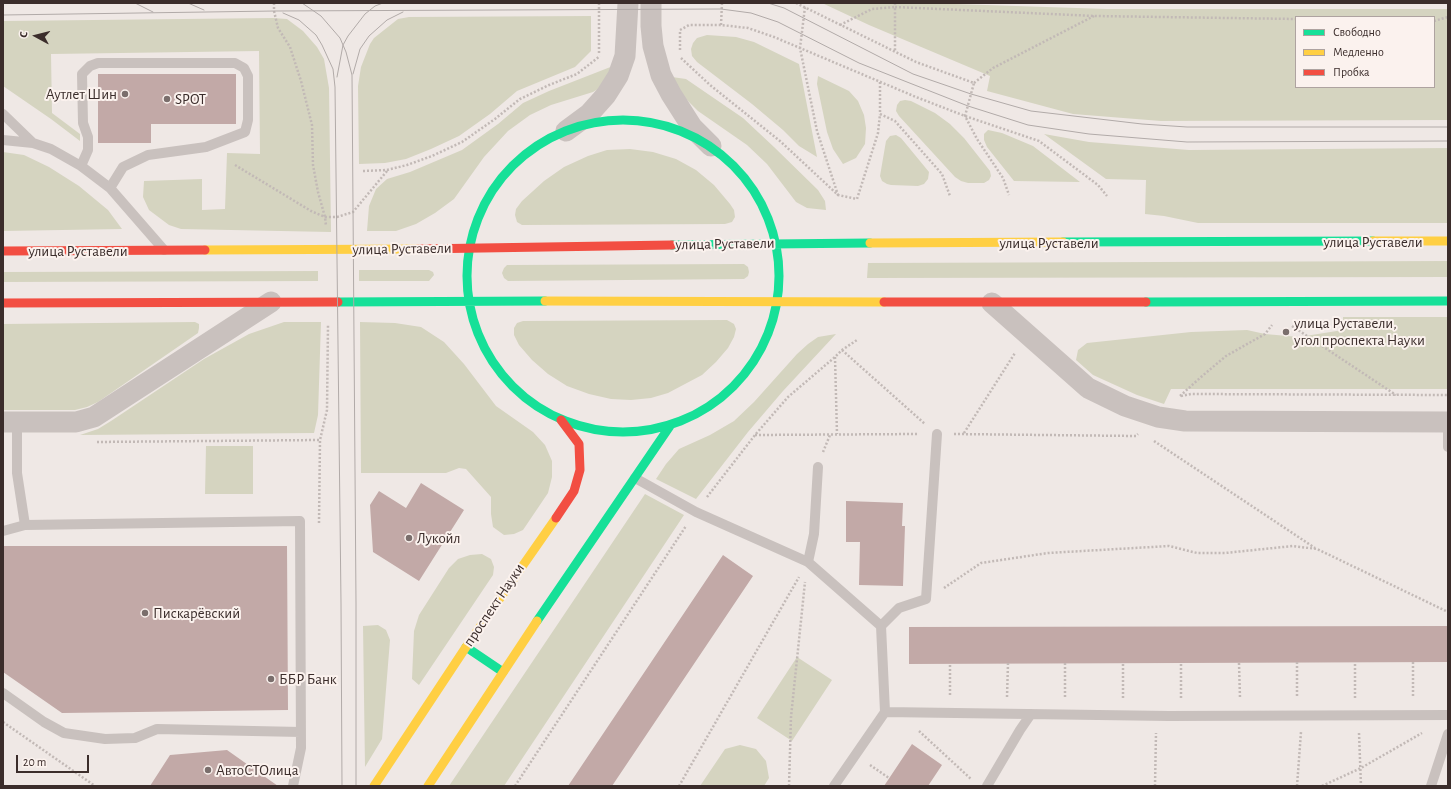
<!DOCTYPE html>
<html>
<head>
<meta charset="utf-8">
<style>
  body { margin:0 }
  #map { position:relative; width:1451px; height:789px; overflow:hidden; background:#efe8e5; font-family:"Alegreya Sans",sans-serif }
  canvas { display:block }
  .frame { position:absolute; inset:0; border:4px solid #3b2d2b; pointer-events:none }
  .legend { position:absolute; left:1295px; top:16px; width:140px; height:72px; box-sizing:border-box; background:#fbf2ee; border:1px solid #aea3a0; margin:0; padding:5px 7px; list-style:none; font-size:12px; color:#3b2d2b }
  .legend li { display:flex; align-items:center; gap:8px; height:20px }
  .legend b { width:20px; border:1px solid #aea3a0 }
  .north { position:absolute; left:16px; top:16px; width:40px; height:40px; -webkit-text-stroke:3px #fbf2ee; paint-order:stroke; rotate:277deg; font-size:11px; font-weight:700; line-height:16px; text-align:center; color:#3b2d2b }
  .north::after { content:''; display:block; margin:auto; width:14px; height:18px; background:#3b2d2b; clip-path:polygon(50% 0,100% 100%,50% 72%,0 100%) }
  .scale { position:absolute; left:16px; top:755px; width:73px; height:18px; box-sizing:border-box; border:2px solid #3b2d2b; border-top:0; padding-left:5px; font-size:12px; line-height:14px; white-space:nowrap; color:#3b2d2b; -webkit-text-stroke:3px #fbf2ee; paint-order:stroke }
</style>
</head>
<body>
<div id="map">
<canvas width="1451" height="789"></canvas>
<div class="frame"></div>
<ul class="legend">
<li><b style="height:5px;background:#16e098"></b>Свободно</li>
<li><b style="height:5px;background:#ffcf43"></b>Медленно</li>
<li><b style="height:5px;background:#f24e42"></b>Пробка</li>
</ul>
<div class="north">С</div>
<div class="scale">20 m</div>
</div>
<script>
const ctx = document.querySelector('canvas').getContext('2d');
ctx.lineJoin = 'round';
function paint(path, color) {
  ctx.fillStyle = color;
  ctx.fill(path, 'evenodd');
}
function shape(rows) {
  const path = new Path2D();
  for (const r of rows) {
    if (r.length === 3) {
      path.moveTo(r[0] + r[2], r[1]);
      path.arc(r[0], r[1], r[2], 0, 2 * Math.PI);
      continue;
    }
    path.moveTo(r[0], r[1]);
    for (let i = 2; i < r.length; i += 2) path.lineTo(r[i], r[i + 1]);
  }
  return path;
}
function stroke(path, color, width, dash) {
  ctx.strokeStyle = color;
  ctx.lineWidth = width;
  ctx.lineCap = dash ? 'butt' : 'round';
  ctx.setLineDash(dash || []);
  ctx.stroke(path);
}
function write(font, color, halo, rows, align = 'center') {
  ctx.font = font + ' "Alegreya Sans",sans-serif';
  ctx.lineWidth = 4;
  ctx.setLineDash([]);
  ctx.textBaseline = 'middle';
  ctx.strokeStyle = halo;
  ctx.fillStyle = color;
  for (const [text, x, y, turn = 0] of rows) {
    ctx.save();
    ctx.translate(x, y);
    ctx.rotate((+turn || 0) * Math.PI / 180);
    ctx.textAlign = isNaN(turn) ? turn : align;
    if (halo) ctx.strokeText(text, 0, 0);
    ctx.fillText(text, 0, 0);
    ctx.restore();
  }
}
const green = shape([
  [822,3,925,3,1107,9,1448,9,1448,120,1161,121,1073,114,987,91,990,76,869,25],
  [1296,17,1434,17,1434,87,1296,87],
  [591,16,591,51,575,67,517,91,490,114,459,136,431,149,406,159,385,163,359,164,358,86,361,67,370,44,374,38,398,19,409,17],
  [273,18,287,19,303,31,317,47,324,59,329,88,331,232,181,229,169,225,149,210,143,197,144,181,202,179,202,210,225,209,227,153,260,154,259,51,51,54,52,113,80,134,80,141,51,119,3,86,3,21],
  [707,35,736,37,754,42,799,64,817,157,799,146,783,130,752,104,697,62,692,56,691,49,693,43,697,38],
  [613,66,603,86,593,92,551,105,530,115,508,131,484,157,454,199,435,213,416,224,396,231,367,231,369,206,376,189,387,179,410,172,462,150,498,124,523,103,549,91],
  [818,76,849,91,858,101,864,115,866,128,865,144,856,158,843,164,833,149,827,132,817,84],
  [672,77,686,79,743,118,774,147,818,190,825,201,826,210,807,208,796,202,767,164,747,145,698,111,684,97],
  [905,100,911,101,935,113,950,124,964,138,990,171,991,176,989,180,984,183,968,183,961,181,955,177,899,116,896,111,897,105,900,101],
  [988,130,1002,133,1033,146,1080,182,1014,181,987,147,984,140,984,134],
  [1044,134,1089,142,1189,150,1448,148,1448,223,1198,223,1164,216,1145,214,1146,180,1106,179],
  [896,135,901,138,929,172,928,179,924,184,918,186,891,185,887,184,882,181,880,176,886,141,890,136],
  [630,149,653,152,676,159,696,170,714,185,730,204,734,210,735,217,732,222,725,224,522,225,517,222,515,215,516,209,522,201,544,181,564,167,588,156,607,150],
  [3,152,24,155,49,167,79,186,108,210,122,229,3,231],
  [1448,261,1448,277,867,278,868,263],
  [744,264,748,267,749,272,748,276,744,279,508,281,504,278,502,273,504,268,507,265],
  [359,270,429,270,433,272,434,275,429,281,359,281],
  [318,271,318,281,3,282,3,272],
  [1343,317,1448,317,1448,389,1171,389,1164,404,1137,395,1093,375,1076,360,1078,350,1087,343,1191,332,1247,330,1265,334,1299,337,1343,330],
  [727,320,734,324,736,329,734,337,728,348,716,362,702,375,668,393,651,398,631,400,611,399,589,394,567,386,548,374,532,360,519,345,514,335,514,328,517,323,523,321],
  [195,322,199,324,199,328,198,333,98,402,87,407,75,410,3,410,3,324],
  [284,322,321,322,318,415,314,433,80,435,98,429,111,421,204,359,249,334],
  [360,322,395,323,421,327,444,342,464,364,496,406,533,432,545,445,552,461,552,477,548,493,523,530,514,534,504,535,493,527,491,514,491,497,466,469,459,468,446,473,361,473],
  [836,334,783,391,748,432,696,499,656,479,666,464,679,449,710,435,734,421,754,402,797,354,808,344,818,337],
  [206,446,253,446,253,494,205,494],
  [645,494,684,515,504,786,449,786],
  [482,554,491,559,494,567,493,575,419,685,412,679,414,631,419,615,449,568,458,559,470,555],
  [378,625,386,630,390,640,382,739,365,767,363,626],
  [797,657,832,680,792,741,757,718],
  [740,745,756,749,766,761,769,778,764,786,700,786,725,749]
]);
const building = shape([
  [98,74,236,74,236,124,151,124,151,143,98,143],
  [421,483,464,510,419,581,373,552,370,505,379,491,406,508],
  [846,501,903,503,902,526,905,526,903,586,859,585,860,542,846,542],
  [3,546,287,546,288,710,62,713,3,672],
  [723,555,753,576,612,786,568,786],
  [1448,626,1448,662,909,664,909,627],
  [912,744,942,765,928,786,884,786],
  [227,750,278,786,150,786,170,755]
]);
const path = shape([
  [274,3,274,11,278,28,290,47,301,81,312,125,313,165,318,192,325,217,326,226],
  [599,3,599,55],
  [796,3,916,62,974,83,965,116,977,139,1003,178,1009,195],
  [895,3,895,7,1095,16,1296,19],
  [805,7,800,48,817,131,838,195],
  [1434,21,1448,17],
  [721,25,722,3],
  [840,25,872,9,895,7,895,51],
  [680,50,680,30,689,25,721,25,748,28,774,37,916,97,965,116,1039,141,1098,185,1107,196],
  [681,58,710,85,780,141,838,195,857,199,878,133,880,114],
  [880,82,880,114,895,121,942,174,950,196],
  [974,83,993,68,1094,16],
  [235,165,311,211,325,217,337,217,353,212,387,171],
  [363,171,387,170,407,165,432,156,462,142,495,119,520,99,549,85,577,74,600,56],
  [1292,326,1396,395],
  [842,350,925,424],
  [835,357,837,434],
  [1180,396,1201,377,1226,356,1265,334,1272,325],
  [1181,396,1191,394,1448,395],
  [964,433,1015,353],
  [954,434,1136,436,1138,434],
  [755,435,919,434],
  [1154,441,1315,548],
  [97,442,320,440],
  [823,452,830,435],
  [707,497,755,435,788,397,835,357,842,350,857,340],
  [319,523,320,440,327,410,328,325],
  [944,588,981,563,1048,553,1169,546,1197,553,1225,553,1293,546,1317,549,1448,612],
  [1297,662,1297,698],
  [1413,662,1413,698],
  [1239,663,1240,698],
  [950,695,950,664],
  [1007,697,1008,663],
  [1065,697,1065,663],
  [1123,698,1123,663],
  [1181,698,1181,663],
  [1355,698,1355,662],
  [3,722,95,786],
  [919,731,971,779],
  [1359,733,1361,786],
  [870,765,889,778],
  [515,786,686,526],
  [679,786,799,577],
  [789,786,791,717,805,582],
  [1155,786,1156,733],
  [1297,786,1301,732],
  [1322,786,1361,768,1422,733]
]);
const lane = shape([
  [3,114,33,143],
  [3,140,33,143,51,149,81,166,110,188,164,250],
  [81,166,88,150,88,137,83,123,82,74,90,66,98,63,235,63,244,68,248,76,248,120,245,132,206,147,148,155,123,167,110,188],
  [17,422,17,473,25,525,300,521,301,748,293,786],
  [1448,422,1448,447],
  [635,478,696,512,808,562,881,626,885,712],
  [3,531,25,525],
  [808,562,814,534,818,467],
  [881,626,899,608,926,599,937,434],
  [3,693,44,722,64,733,105,739,135,738,157,729,301,732],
  [834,786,885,712,1169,716,1448,715],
  [987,786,1020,730,1031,714],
  [1431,786,1448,734]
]);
const street = shape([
  [651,3,651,26,653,46,661,75,671,94,692,127,711,146],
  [566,131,589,114,606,95,618,76,625,56,628,3],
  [992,303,1088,388,1125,406,1158,417,1185,421,1448,422],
  [3,422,76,422,94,417,271,302]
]);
const fast = shape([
  [623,276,156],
  [1063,242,1373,241],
  [672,245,870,243],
  [338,302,545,301],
  [1146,302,1448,301],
  [537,621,670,426],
  [466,647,503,672]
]);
const slow = shape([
  [1373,241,1448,241],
  [870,243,1063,242],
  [205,250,418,249],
  [545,301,884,302],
  [374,786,466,647,556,518],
  [428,786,537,621]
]);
const jam = shape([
  [418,249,672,245],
  [3,251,205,250],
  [884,302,1146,302],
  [3,303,338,302],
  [556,518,574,491,580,470,579,444,561,420]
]);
const tram = shape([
  [135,3,153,12],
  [188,3,204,10],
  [302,3,321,16,340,38,346,52,352,75,356,603,356,786],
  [768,3,784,8,913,74,971,94,1031,111,1142,124,1187,127,1448,127],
  [283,13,299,20,316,35,322,45,333,69,335,87,341,603,342,786],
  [3,15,274,11,721,9,751,13,778,22,859,63,907,82,968,106,1028,125,1089,134,1187,142,1448,141],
  [353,74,360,49,369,36,387,20,403,12],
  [337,77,343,45,348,36,365,14,375,6,383,3]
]);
const markers = [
  [125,94,4,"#7a6e6c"],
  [167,99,4,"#7a6e6c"],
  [1286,332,4,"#7a6e6c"],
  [409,538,4,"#7a6e6c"],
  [145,613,4,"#7a6e6c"],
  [271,679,4,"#7a6e6c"],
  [208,770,4,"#7a6e6c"]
];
const poiNames = [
  ["Аутлет Шин",117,94,"right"],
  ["SPOT",175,99],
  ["улица Руставели,",1294,323],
  ["угол проспекта Науки",1294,340],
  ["Лукойл",417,538],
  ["Пискарёвский",153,613],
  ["ББР Банк",279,679],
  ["АвтоСТОлица",216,770]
];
const streetNames = [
  ["улица Руставели",1373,242],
  ["улица Руставели",1049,243],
  ["улица Руставели",725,244,-1],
  ["улица Руставели",402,249,-1],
  ["улица Руставели",78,251],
  ["проспект Науки",494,605,-56]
];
paint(green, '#d5d4c0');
paint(building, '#c2a9a7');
stroke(path, '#c2b9b6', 2.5, [2, 2]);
stroke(lane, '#c9c1be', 10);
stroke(street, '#c9c1be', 21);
stroke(fast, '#16e098', 9);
stroke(slow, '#ffcf43', 9);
stroke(jam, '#f24e42', 9);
stroke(tram, '#b1aaa8', 1);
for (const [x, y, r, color] of markers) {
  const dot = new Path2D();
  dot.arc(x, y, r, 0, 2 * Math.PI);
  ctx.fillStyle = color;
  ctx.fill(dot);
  stroke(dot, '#fbf2ee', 1.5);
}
write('15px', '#3b2d2b', '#fbf2ee', poiNames, 'left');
write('15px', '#3b2d2b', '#fbf2ee', streetNames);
</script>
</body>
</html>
